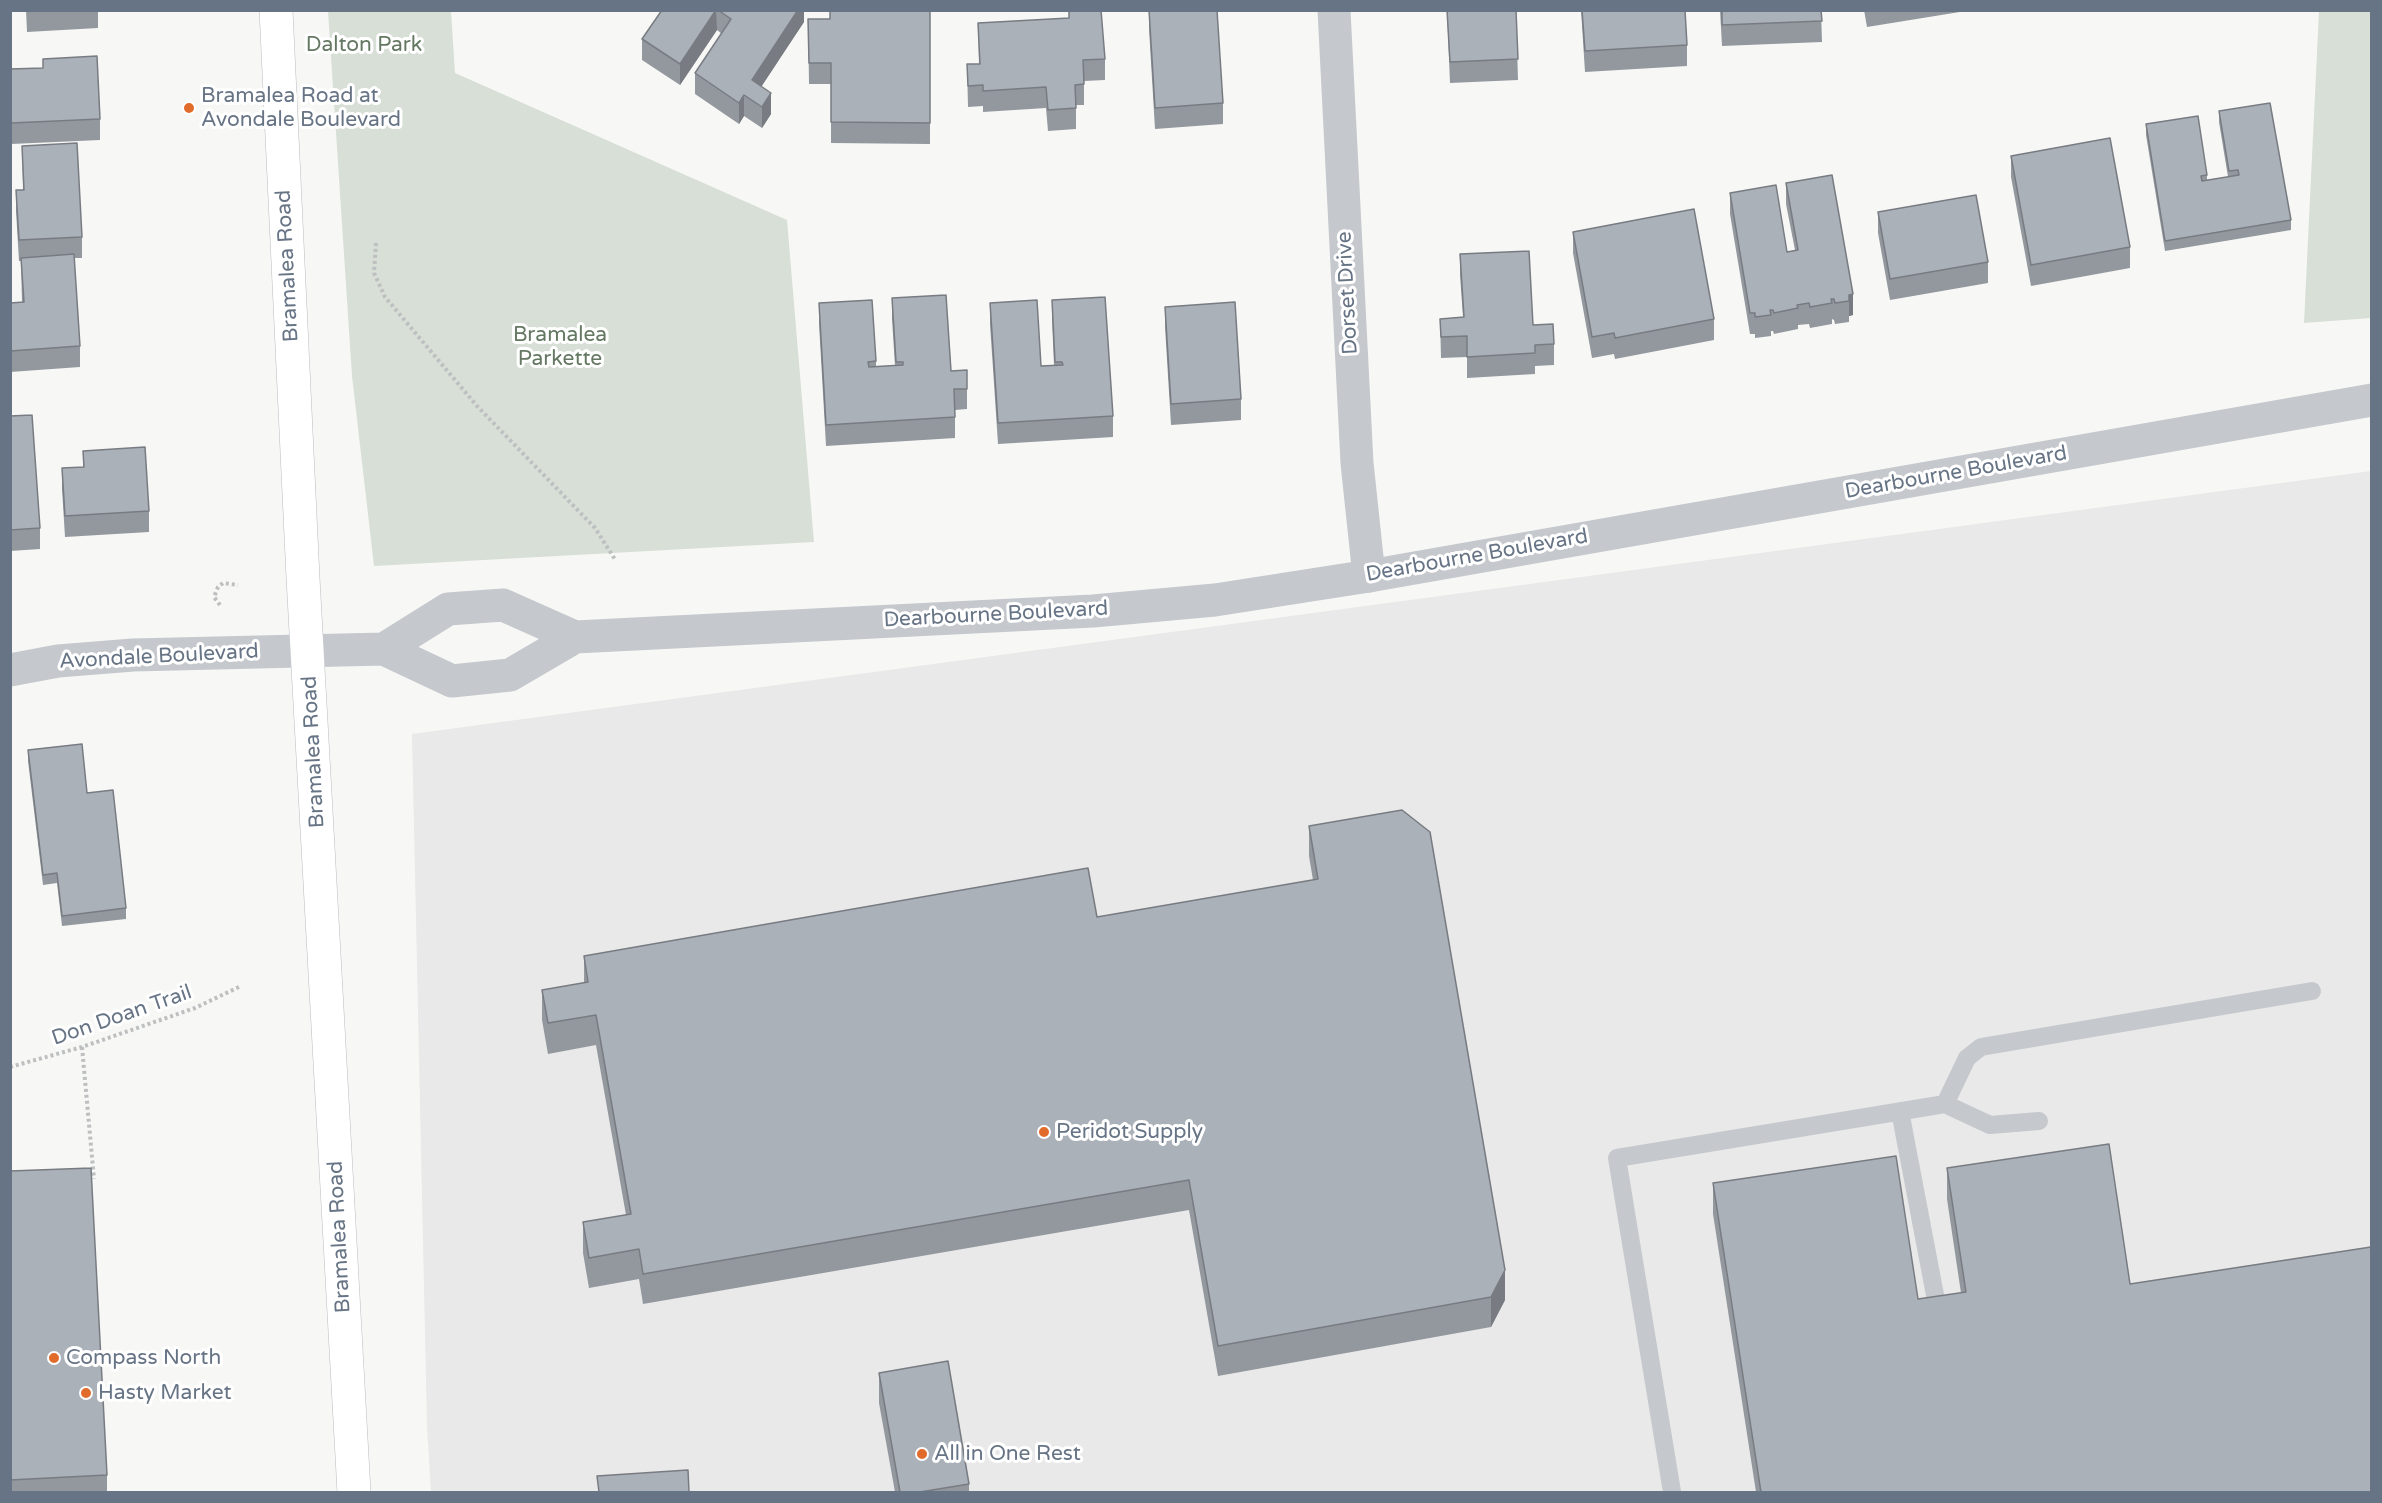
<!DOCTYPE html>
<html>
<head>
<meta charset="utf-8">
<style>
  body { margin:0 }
  #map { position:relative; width:2382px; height:1503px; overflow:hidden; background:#f7f8f5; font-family:"Varela Round",sans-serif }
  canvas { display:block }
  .frame { position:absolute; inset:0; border:12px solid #677485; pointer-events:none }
</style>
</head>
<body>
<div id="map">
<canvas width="2382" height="1503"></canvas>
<div class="frame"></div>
</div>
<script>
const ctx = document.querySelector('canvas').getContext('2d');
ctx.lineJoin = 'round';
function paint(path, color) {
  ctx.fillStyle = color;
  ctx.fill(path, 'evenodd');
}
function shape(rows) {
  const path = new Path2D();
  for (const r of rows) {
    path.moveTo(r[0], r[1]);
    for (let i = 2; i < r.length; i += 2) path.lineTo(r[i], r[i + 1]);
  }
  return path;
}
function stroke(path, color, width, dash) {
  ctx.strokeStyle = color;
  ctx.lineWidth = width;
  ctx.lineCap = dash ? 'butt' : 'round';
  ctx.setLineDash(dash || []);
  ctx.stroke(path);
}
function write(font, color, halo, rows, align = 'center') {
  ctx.font = font + ' "Varela Round",sans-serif';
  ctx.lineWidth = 6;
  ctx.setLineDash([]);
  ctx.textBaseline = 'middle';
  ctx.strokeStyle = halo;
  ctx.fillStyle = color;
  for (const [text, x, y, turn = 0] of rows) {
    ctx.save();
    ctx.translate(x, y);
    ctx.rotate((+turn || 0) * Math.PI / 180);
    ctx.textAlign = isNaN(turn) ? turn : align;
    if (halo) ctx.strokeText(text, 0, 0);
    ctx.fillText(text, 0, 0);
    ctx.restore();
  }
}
const built = shape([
  [2371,471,2371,1492,431,1492,427,1425,412,734]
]);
const green = shape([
  [328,11,451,11,455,73,787,220,814,542,374,566,352,376],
  [2319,11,2371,11,2371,318,2304,323]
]);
const path = shape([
  [376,243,374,273,385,297,477,406,595,528,616,561],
  [220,605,214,597,218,587,223,583,238,585],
  [82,1047,94,1179],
  [10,1067,82,1047,195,1008,241,986]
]);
const service = shape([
  [1945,1104,1967,1058,1981,1047,2312,991],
  [1900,1111,1935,1295],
  [1672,1492,1617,1158,1945,1104,1990,1125,2039,1121]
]);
const minor = shape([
  [1334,10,1357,463,1369,576]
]);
const tertiary = shape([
  [384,649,448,609,503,605,575,637,1093,611,1215,600,1369,576,2372,400],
  [10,670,58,661,133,655,384,649,452,681,510,675,575,637]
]);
const secondary = shape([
  [276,10,303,578,354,1492]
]);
const wall = shape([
  [26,10,98,10,98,28,27,32],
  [662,10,804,10,804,22,761,86,771,114,762,128,744,116,739,124,695,94,695,73,722,34,717,30,680,85,642,60,642,39],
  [1069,10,1105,59,1105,80,1084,81,1084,105,1076,105,1076,129,1048,131,1046,108,983,112,983,106,968,107,967,64,979,64,978,23,1069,18],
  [1149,10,1223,103,1223,124,1155,129,1149,29],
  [1447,10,1516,10,1518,80,1450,83],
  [1581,10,1685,10,1687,45,1687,66,1585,72],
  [1720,10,1821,10,1822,42,1722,46],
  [1864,10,1966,10,1966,11,1867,27],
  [930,11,930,144,831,143,831,84,809,84,808,19,830,19],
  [43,68,100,119,100,140,11,144,10,69],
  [2219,111,2291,220,2291,230,2165,251,2146,135,2146,124,2207,175,2207,180,2228,177,2219,122],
  [22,146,82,237,82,258,74,258,80,346,80,367,10,372,10,303,22,303,21,261,19,261,16,211,16,190,23,190],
  [2011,156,2130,247,2130,268,2031,286,2011,177],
  [1832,175,1853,315,1849,316,1849,322,1835,324,1834,320,1832,319,1832,324,1810,328,1809,324,1798,325,1798,329,1774,334,1773,331,1771,331,1771,336,1755,338,1755,334,1750,334,1730,214,1730,193,1787,252,1795,250,1786,204,1786,183],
  [1878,212,1988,262,1988,283,1890,300,1878,233],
  [1573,232,1714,319,1714,340,1615,359,1614,354,1592,358,1573,253],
  [1460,254,1554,344,1554,365,1535,366,1535,374,1467,378,1467,357,1441,358,1440,319,1463,317,1460,275],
  [892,298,951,371,967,370,967,409,955,410,955,438,826,446,819,324,819,303,876,361,876,367,895,366,892,319],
  [1052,300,1113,416,1113,437,998,444,990,324,990,303,1041,366,1054,365,1052,320],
  [1165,307,1241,399,1241,420,1171,425,1165,327],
  [10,416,40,528,40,549,10,551],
  [83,451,149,511,149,532,65,537,62,489,62,468,83,467],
  [28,750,87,793,126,908,126,919,62,926,57,883,43,885,28,761],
  [1309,826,1505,1300,1491,1327,1218,1376,1189,1210,643,1304,639,1279,589,1288,583,1253,583,1222,626,1215,596,1045,548,1054,542,1020,542,990,584,983,584,956,1097,917,1313,880,1309,856],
  [1947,1168,2130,1284,2372,1492,1756,1492,1713,1214,1713,1183,1918,1299,1961,1293,1947,1199],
  [10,1171,107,1475,107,1492,10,1492],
  [879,1373,969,1484,969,1492,895,1492,879,1403]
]);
const shadedWall = shape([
  [716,10,717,30,680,85,680,64],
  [798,10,804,10,804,22,752,101,752,80],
  [771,93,771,114,762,128,762,107],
  [744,95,744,116,739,124,739,103],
  [1853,294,1853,315,1849,316,1849,295],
  [1505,1270,1505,1300,1491,1327,1491,1297]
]);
const building = shape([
  [662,10,716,10,680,64,642,39,662,10],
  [718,10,798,10,752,80,771,93,762,107,744,95,739,103,695,73,731,19,718,10],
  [1069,10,1101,10,1105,59,1083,60,1084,84,1075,85,1076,108,1048,110,1046,87,983,91,983,85,968,86,967,64,980,64,978,23,1069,18,1069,10],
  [1149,10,1217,10,1223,103,1155,108,1149,10],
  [1447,10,1516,10,1518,59,1450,62,1447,10],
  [1582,10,1685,10,1687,45,1585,51,1582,10],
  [1722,10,1821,10,1822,21,1722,25,1722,10],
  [830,11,930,11,930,123,831,122,831,63,809,63,808,19,830,19,830,11],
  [97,56,100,119,11,123,10,69,43,68,43,59,97,56],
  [2270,103,2291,220,2165,241,2146,124,2198,116,2207,175,2201,176,2202,181,2239,175,2238,170,2229,171,2219,111,2270,103],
  [2110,138,2130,247,2031,265,2011,156,2110,138],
  [77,143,82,237,19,240,16,190,24,190,22,146,77,143],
  [1832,175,1853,294,1849,295,1849,301,1835,303,1834,299,1831,299,1832,303,1810,307,1809,303,1797,305,1798,308,1774,313,1773,310,1770,310,1771,315,1755,317,1755,313,1750,313,1730,193,1776,185,1787,252,1798,250,1786,183,1832,175],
  [1976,195,1988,262,1890,279,1878,212,1976,195],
  [1694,209,1714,319,1615,338,1614,333,1592,337,1573,232,1694,209],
  [1529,251,1533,325,1553,324,1554,344,1535,345,1535,353,1467,357,1467,336,1441,337,1440,319,1464,317,1460,254,1529,251],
  [74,254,80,346,10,351,10,303,24,302,21,258,74,254],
  [946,295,951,371,967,370,967,389,954,389,955,417,826,425,819,303,872,300,876,361,868,362,869,367,903,365,903,362,896,362,892,298,946,295],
  [1105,297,1113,416,998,423,990,303,1037,300,1041,366,1063,365,1062,362,1055,362,1052,300,1105,297],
  [1235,302,1241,399,1171,404,1165,307,1235,302],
  [32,415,40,528,10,530,10,416,32,415],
  [145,447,149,511,65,516,62,468,84,467,83,451,145,447],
  [82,744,87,793,113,790,126,908,62,916,57,873,43,875,28,750,82,744],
  [1402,810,1430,832,1505,1270,1491,1297,1218,1346,1189,1180,643,1274,639,1249,589,1258,583,1222,631,1214,596,1015,548,1023,542,990,588,982,584,956,1088,868,1097,917,1318,879,1309,826,1402,810],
  [2109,1144,2130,1284,2371,1247,2372,1253,2372,1492,1761,1492,1713,1183,1896,1156,1918,1299,1966,1292,1947,1168,2109,1144],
  [91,1168,107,1475,10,1480,10,1171,91,1168],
  [948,1361,969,1484,920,1492,900,1492,879,1373,948,1361],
  [688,1470,689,1492,599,1492,597,1476,688,1470]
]);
const markers = [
  [189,108,6,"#e16b2b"],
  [1044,1132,6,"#e16b2b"],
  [54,1358,6,"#e16b2b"],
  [86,1393,6,"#e16b2b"],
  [922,1454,6,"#e16b2b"]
];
const parkNames = [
  ["Dalton Park",364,45],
  ["Bramalea",560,335],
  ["Parkette",560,359]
];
const poiNames = [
  ["Bramalea Road at",201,96],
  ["Avondale Boulevard",201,120],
  ["Peridot Supply",1056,1132],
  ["Compass North",66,1358],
  ["Hasty Market",98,1393],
  ["All in One Rest",934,1454]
];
const streetNames = [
  ["Bramalea Road",288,266,-93],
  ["Dorset Drive",1348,293,-93],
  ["Dearbourne Boulevard",1956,473,-10],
  ["Dearbourne Boulevard",1477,556,-10],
  ["Dearbourne Boulevard",996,615,-3],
  ["Avondale Boulevard",159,657,-3],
  ["Bramalea Road",314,752,-93],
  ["Don Doan Trail",122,1016,-19],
  ["Bramalea Road",340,1237,-93]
];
paint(built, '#e8e9e8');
paint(green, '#d8dfd6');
stroke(secondary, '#b8bbc0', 34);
stroke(path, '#bdbfc1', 4, [3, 3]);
stroke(service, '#c5c8cc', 18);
stroke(minor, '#c5c8cc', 33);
stroke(tertiary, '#c5c8cc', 33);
stroke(secondary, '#fff', 33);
paint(wall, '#93989f');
paint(shadedWall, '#787c82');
paint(building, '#abb1b9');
stroke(building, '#787c82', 1.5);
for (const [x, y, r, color] of markers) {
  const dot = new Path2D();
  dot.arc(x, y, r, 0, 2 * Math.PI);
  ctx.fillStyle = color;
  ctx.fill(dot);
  stroke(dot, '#fff', 2);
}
write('21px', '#647862', '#fff', parkNames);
write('21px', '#677485', '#fff', poiNames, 'left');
write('21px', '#677485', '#fff', streetNames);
</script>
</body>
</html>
